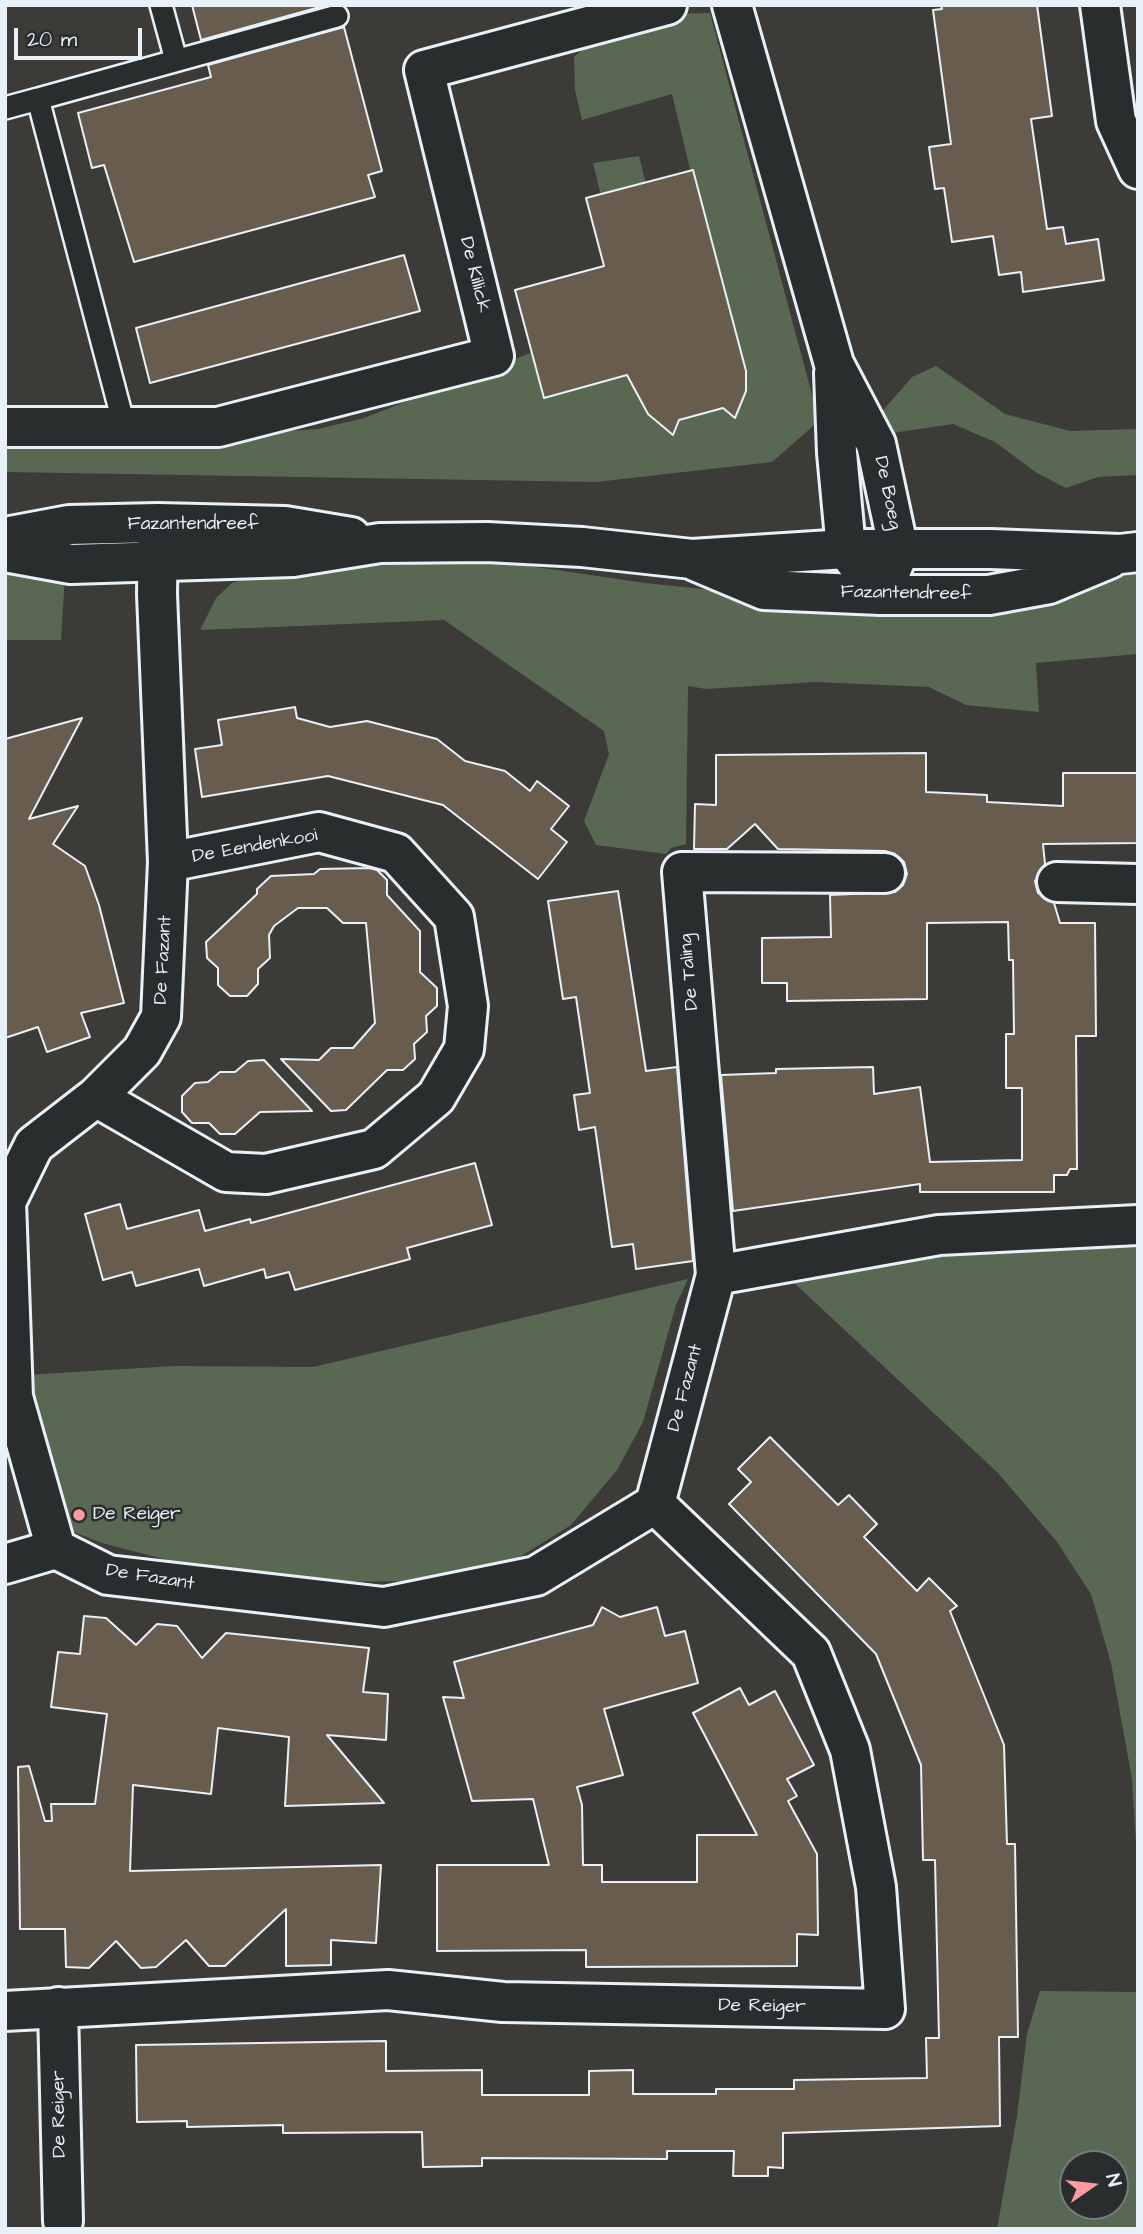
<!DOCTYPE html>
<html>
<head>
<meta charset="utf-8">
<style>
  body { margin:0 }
  #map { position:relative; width:1143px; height:2234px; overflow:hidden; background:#3d3b38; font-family:"Architects Daughter",sans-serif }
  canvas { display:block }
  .frame { position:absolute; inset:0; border:7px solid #e8f1f8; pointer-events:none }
  .north { position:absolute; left:1059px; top:2150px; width:70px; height:70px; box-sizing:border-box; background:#2a2d2e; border:2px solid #767b7f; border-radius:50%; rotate:76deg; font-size:19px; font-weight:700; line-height:28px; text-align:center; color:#e8f1f8 }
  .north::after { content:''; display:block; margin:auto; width:24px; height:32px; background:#ff9aa2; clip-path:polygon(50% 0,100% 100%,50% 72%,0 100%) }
  .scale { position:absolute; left:14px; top:28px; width:128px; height:32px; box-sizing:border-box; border:4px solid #e8f1f8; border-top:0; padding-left:9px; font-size:21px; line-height:24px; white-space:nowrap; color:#e8f1f8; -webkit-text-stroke:5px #2a2d2e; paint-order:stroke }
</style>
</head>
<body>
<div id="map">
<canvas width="1143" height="2234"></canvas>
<div class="frame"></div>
<div class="north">N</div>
<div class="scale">20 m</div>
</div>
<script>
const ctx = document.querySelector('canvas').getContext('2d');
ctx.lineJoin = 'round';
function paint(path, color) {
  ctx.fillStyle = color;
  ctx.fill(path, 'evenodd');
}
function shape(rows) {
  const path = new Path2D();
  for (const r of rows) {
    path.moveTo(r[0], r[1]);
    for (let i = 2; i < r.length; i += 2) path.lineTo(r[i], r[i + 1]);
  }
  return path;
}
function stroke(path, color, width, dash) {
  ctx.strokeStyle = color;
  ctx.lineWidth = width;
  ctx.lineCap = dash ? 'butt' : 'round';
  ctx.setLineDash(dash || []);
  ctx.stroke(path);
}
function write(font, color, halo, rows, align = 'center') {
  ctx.font = font + ' "Architects Daughter",sans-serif';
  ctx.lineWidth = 5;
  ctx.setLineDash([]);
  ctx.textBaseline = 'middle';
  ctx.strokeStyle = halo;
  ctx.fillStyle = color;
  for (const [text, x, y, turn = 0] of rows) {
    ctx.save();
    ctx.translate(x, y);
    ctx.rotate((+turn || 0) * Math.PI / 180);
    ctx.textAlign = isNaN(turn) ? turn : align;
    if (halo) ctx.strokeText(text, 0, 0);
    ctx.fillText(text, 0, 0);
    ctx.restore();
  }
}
const green = shape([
  [710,13,819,421,772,462,596,482,5,472,5,440,228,435,318,429,364,418,561,341,621,278,593,163,639,156,676,304,720,294,672,94,582,120,575,90,574,57,598,36,667,14],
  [936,366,1005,414,1070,431,1138,429,1138,475,1098,477,1066,488,1037,473,995,442,953,424,886,434,879,415,912,377],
  [335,562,502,562,645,583,799,599,1074,589,1138,571,1138,654,1036,663,1039,712,966,705,929,687,816,682,706,689,688,686,686,844,671,848,666,854,596,845,584,821,609,754,604,731,444,620,200,630,216,598,232,583,264,572],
  [5,574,65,576,61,640,5,640],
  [1138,1234,1138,1878,1132,1779,1111,1663,1091,1594,1057,1542,998,1473,791,1280,999,1238],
  [688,1279,676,1305,643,1422,617,1470,571,1525,515,1560,428,1581,314,1582,183,1564,102,1543,71,1531,43,1484,24,1375,175,1366,313,1367],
  [1040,1991,1138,1992,1138,2229,997,2229,1017,2116,1027,2034],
  [1115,2164,1115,2206,1073,2206,1073,2164]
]);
const building = shape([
  [192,5,327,5,201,40,192,5],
  [941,5,1037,5,1052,116,1031,119,1047,229,1063,227,1066,244,1098,239,1104,280,1023,292,1021,272,999,275,993,236,952,242,944,188,935,189,929,147,951,144,933,10,942,9,941,5],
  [344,27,382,171,368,175,375,197,134,262,104,165,92,168,78,113,211,77,208,65,344,27],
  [693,170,746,371,746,391,735,418,723,408,679,420,673,435,648,414,627,375,544,398,515,290,604,266,586,198,693,170],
  [404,255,420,311,150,383,136,328,404,255],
  [295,707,297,718,330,727,367,721,437,739,465,761,505,771,530,791,537,781,569,806,551,829,567,842,538,879,443,805,328,776,202,797,195,749,222,745,218,720,295,707],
  [82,718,29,819,78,806,53,844,85,866,99,905,124,1003,81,1013,90,1037,47,1052,38,1027,5,1038,5,739,82,718],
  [926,753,926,792,987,795,987,802,1063,806,1063,773,1138,773,1138,843,1043,844,1045,864,1035,881,1038,893,1054,903,1060,923,1095,923,1096,1036,1076,1036,1077,1169,1070,1169,1067,1175,1054,1175,1054,1192,920,1192,920,1184,733,1211,721,1075,776,1073,776,1069,873,1067,874,1094,920,1087,930,1162,1022,1160,1022,1088,1006,1088,1006,1034,1014,1034,1013,960,1009,960,1008,922,927,923,927,999,787,1001,787,983,762,983,762,938,831,937,830,895,895,892,903,885,907,874,904,862,895,854,885,851,778,849,755,824,727,849,694,849,695,804,716,805,716,755,926,753],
  [369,868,377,870,387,880,387,895,420,931,420,972,437,988,437,1006,426,1016,427,1032,414,1044,415,1059,403,1070,387,1070,346,1110,331,1111,281,1059,319,1060,331,1048,353,1048,375,1023,366,923,343,923,327,908,298,908,274,926,269,935,270,958,258,969,258,984,247,996,230,996,218,985,218,968,207,958,206,942,257,894,257,889,271,876,314,874,320,869,369,868],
  [618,891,646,1071,677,1067,693,1261,636,1269,633,1244,612,1247,595,1127,579,1130,574,1095,590,1093,576,997,563,999,548,901,618,891],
  [264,1060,312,1111,260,1112,235,1134,220,1134,209,1123,192,1123,182,1112,182,1096,195,1083,208,1082,220,1072,235,1072,248,1061,264,1060],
  [475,1163,492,1225,407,1248,410,1259,295,1290,289,1272,266,1278,264,1269,204,1286,199,1269,136,1286,132,1272,103,1280,85,1214,120,1204,127,1229,199,1210,205,1231,250,1219,251,1223,475,1163],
  [770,1437,838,1505,849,1495,877,1524,864,1537,917,1591,929,1578,957,1606,950,1611,1004,1745,1007,1844,1015,1844,1018,2037,999,2037,1000,2126,783,2133,783,2168,768,2167,768,2176,733,2176,734,2151,667,2151,667,2159,482,2158,482,2166,423,2167,422,2132,283,2133,283,2125,187,2127,187,2121,137,2122,136,2045,386,2041,386,2071,482,2070,482,2095,589,2095,589,2071,633,2070,633,2094,716,2094,716,2089,794,2089,794,2080,927,2078,926,2038,939,2038,935,1860,923,1860,921,1765,876,1654,729,1504,751,1482,738,1469,770,1437],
  [602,1607,620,1617,657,1607,665,1636,685,1631,698,1683,604,1709,623,1775,577,1787,582,1805,583,1865,602,1865,602,1882,697,1882,697,1835,757,1835,693,1713,740,1688,749,1705,775,1691,814,1765,787,1779,797,1796,788,1801,817,1854,818,1935,797,1934,797,1966,586,1967,586,1950,437,1951,437,1865,549,1865,533,1799,472,1801,443,1697,464,1698,454,1662,593,1625,602,1607],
  [84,1616,106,1618,136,1645,157,1624,177,1626,202,1658,226,1633,369,1648,363,1692,388,1694,386,1740,327,1735,384,1803,285,1806,289,1737,218,1728,211,1794,133,1785,130,1871,381,1865,376,1943,331,1940,331,1965,286,1966,286,1909,225,1966,209,1966,186,1940,156,1967,141,1968,116,1941,89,1968,66,1967,65,1929,20,1929,18,1767,29,1766,45,1821,52,1821,51,1804,95,1804,107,1714,51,1707,58,1652,80,1654,84,1616]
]);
const lane = shape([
  [161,5,176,60],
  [5,108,38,99],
  [124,425,38,99,337,16]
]);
const street = shape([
  [732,5,834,364,876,444,899,551,881,595],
  [1100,5,1116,121,1138,169],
  [834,373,837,453,846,549,881,595],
  [5,427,218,427,494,356,424,70,667,5],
  [158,528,157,594,168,862,161,1017,142,1051,96,1097,34,1145,6,1202,13,1397,56,1549,108,1575,384,1607,536,1576,655,1504,716,1275,939,1235,1138,1225],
  [1057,882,1138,884],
  [96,1097,226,1172,266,1174,374,1149,436,1097,464,1049,468,1006,454,917,396,853,319,832,168,862],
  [716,1275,682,872,885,873],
  [5,1564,56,1549],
  [58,2007,63,2221],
  [5,2011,388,1990,503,2002,885,2009,876,1887,850,1750,811,1653,655,1504]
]);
const secondary = shape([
  [5,537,69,525,158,523,285,526,351,537],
  [5,552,71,564,293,557,380,543,487,542,582,547,692,559,846,549,991,549,1120,554,1138,552],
  [695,561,764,590,881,595,989,595,1049,584,1109,559]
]);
const markers = [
  [79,1515,7,"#ff9aa2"]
];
const streetNames = [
  ["De Killick",474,275,76],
  ["De Boeg",887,493,78],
  ["Fazantendreef",193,525],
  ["Fazantendreef",906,594,1],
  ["De Eendenkooi",255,847,-10],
  ["De Fazant",164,960,-87],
  ["De Taling",690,972,-95],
  ["De Fazant",686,1388,-75],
  ["De Fazant",150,1578,9],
  ["De Reiger",762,2007,1],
  ["De Reiger",60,2114,-91]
];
const poiNames = [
  ["De Reiger",93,1515]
];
paint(green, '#586852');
paint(building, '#685c4f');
stroke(building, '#e8f1f8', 2);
stroke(lane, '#e8f1f8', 26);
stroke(street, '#e8f1f8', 44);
stroke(secondary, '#e8f1f8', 44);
stroke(lane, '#2a2d2e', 21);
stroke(street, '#2a2d2e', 38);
stroke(secondary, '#2a2d2e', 38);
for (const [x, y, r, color] of markers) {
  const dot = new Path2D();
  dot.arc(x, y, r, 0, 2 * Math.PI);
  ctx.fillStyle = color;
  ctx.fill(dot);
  stroke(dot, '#2a2d2e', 2.5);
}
write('19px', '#e8f1f8', '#2a2d2e', streetNames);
write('19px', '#e8f1f8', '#2a2d2e', poiNames, 'left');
</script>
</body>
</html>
